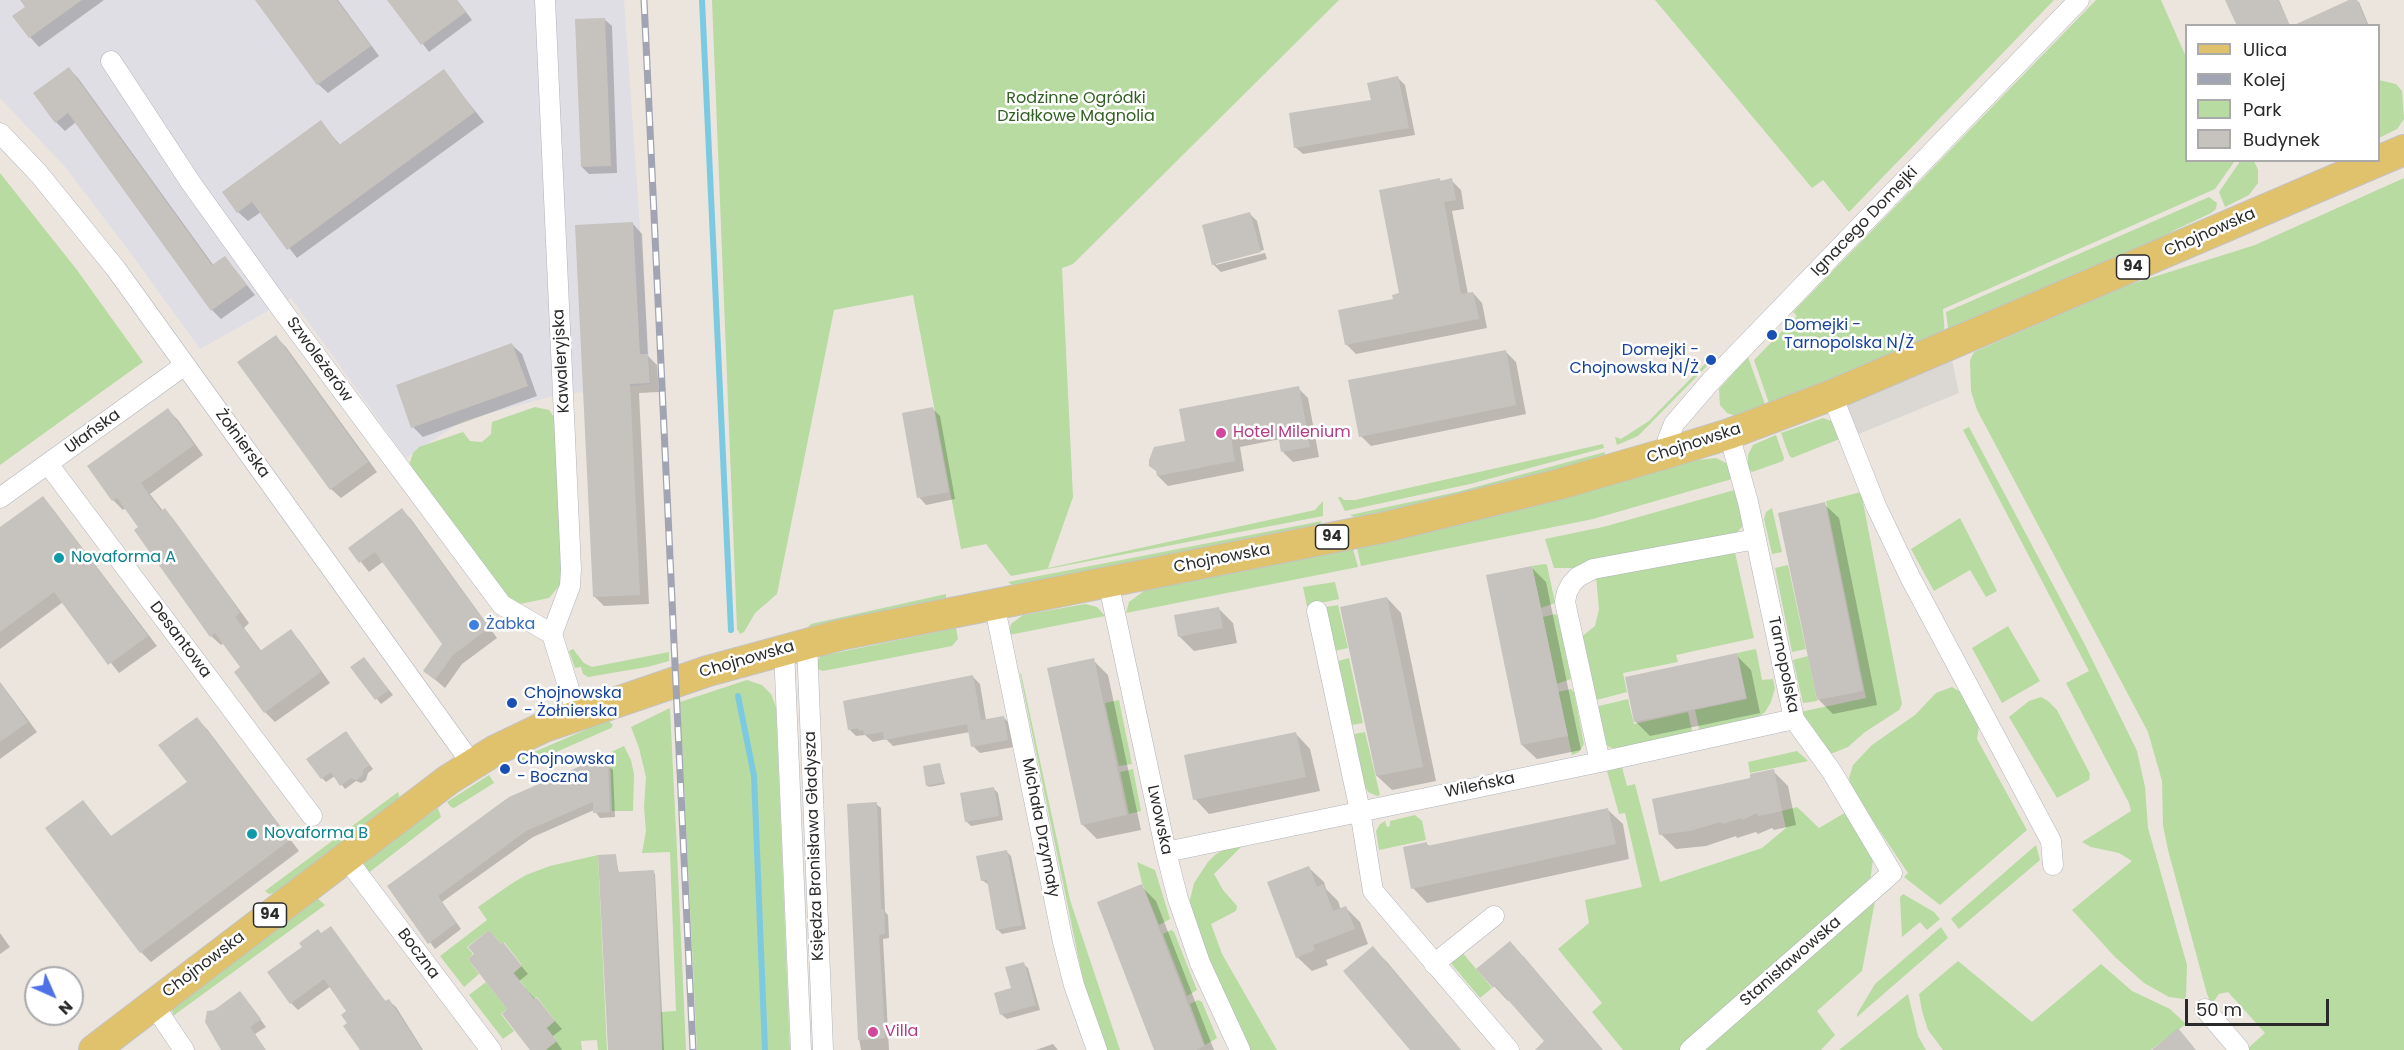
<!DOCTYPE html>
<html>
<head>
<meta charset="utf-8">
<style>
  body { margin:0 }
  #map { position:relative; width:2404px; height:1050px; overflow:hidden; background:#ebe5de; font-family:Poppins,sans-serif }
  canvas { display:block }
  .legend { position:absolute; left:2185px; top:24px; width:195px; height:138px; box-sizing:border-box; background:#fff; border:2px solid #aaa; margin:0; padding:8px 10px; list-style:none; font-size:18px; color:#2a2a2a }
  .legend li { display:flex; align-items:center; gap:12px; height:30px }
  .legend b { width:30px; border:2px solid #aaa }
  .north { position:absolute; left:24px; top:966px; width:60px; height:60px; box-sizing:border-box; background:#fff; border:2px solid #aaa; border-radius:50%; rotate:135deg; font-size:16px; font-weight:700; line-height:24px; text-align:center; color:#2a2a2a }
  .north::after { content:''; display:block; margin:auto; width:21px; height:27px; background:#4f71e6; clip-path:polygon(50% 0,100% 100%,50% 72%,0 100%) }
  .scale { position:absolute; left:2185px; top:999px; width:144px; height:27px; box-sizing:border-box; border:3px solid #2a2a2a; border-top:0; padding-left:8px; font-size:18px; line-height:21px; white-space:nowrap; color:#2a2a2a; -webkit-text-stroke:4px #fff; paint-order:stroke }
</style>
</head>
<body>
<div id="map">
<canvas width="2404" height="1050"></canvas>
<ul class="legend">
<li><b style="height:8px;background:#e1c26c"></b>Ulica</li>
<li><b style="height:8px;background:#a1a4b2"></b>Kolej</li>
<li><b style="height:16px;background:#b7dba0"></b>Park</li>
<li><b style="height:16px;background:#c6c2bd"></b>Budynek</li>
</ul>
<div class="north">N</div>
<div class="scale">50 m</div>
</div>
<script>
const ctx = document.querySelector('canvas').getContext('2d');
ctx.lineJoin = 'round';
function paint(path, color) {
  ctx.fillStyle = color;
  ctx.fill(path, 'evenodd');
}
function shape(rows) {
  const path = new Path2D();
  for (const r of rows) {
    path.moveTo(r[0], r[1]);
    for (let i = 2; i < r.length; i += 2) path.lineTo(r[i], r[i + 1]);
  }
  return path;
}
function stroke(path, color, width, dash) {
  ctx.strokeStyle = color;
  ctx.lineWidth = width;
  ctx.lineCap = dash ? 'butt' : 'round';
  ctx.setLineDash(dash || []);
  ctx.stroke(path);
}
function write(font, color, halo, rows, align = 'center') {
  ctx.font = font + ' Poppins,sans-serif';
  ctx.lineWidth = 5;
  ctx.setLineDash([]);
  ctx.textBaseline = 'middle';
  ctx.strokeStyle = halo;
  ctx.fillStyle = color;
  for (const [text, x, y, turn = 0] of rows) {
    ctx.save();
    ctx.translate(x, y);
    ctx.rotate((+turn || 0) * Math.PI / 180);
    ctx.textAlign = isNaN(turn) ? turn : align;
    if (halo) ctx.strokeText(text, 0, 0);
    ctx.fillText(text, 0, 0);
    ctx.restore();
  }
}
const industrial = shape([
  [0,0,624,0,651,384,556,395,462,421,406,458,291,298,200,349,132,255,66,168,0,98]
]);
const green = shape([
  [712,0,1339,0,1073,264,1062,268,1073,497,1048,568,1315,510,1323,501,1323,516,1011,576,986,544,961,549,913,295,834,310,777,594,755,613,744,632,740,634,737,629],
  [1655,0,2054,0,1849,212,1823,180,1812,188],
  [2096,0,2161,0,2186,57,2186,160,2234,162,2215,189,1943,309,1945,337,1770,406,1754,360,1797,316,1793,312],
  [2379,80,2396,84,2402,91,2404,119,2397,129,2379,138],
  [2238,161,2254,161,2258,170,2258,183,2249,195,2225,207,2219,192,2239,163],
  [0,173,77,270,143,362,0,465],
  [2404,178,2404,1050,2246,1050,2265,1033,2228,992,2219,994,2214,1001,2210,1001,2207,994,2168,850,2163,825,2162,781,2148,732,1977,410,1971,391,1970,360,1974,352,2125,286,2255,245],
  [2209,197,2217,203,2216,209,2211,213,2173,231,2137,254,1949,336,1946,312],
  [1748,357,1766,407,1736,416,1727,413,1720,405,1719,389],
  [1706,363,1708,365,1638,436,1617,445,1615,437,1621,439,1649,421],
  [535,407,549,410,556,420,562,572,560,585,549,598,520,604,507,598,411,467,410,462,413,453,419,447,463,432,470,441,482,442,491,434,492,422],
  [1823,418,1834,422,1842,438,1792,458,1789,455,1781,433],
  [1969,427,2084,643,2137,751,2145,787,2148,828,2187,965,2186,997,2184,999,2169,997,2144,983,2115,957,2072,910,2132,861,2119,853,2091,847,2082,842,2131,811,2129,803,2066,683,2089,671,1963,430],
  [1776,435,1784,458,1783,461,1752,472,1748,470,1748,455,1753,445],
  [1603,444,1604,448,1470,484,1345,511,1338,497,1341,497,1344,500,1355,500],
  [1605,452,1604,457,1453,497,1356,518,1350,515,1457,492],
  [1716,458,1728,464,1732,479,1593,519,1361,566,1357,548,1504,514,1689,461],
  [1738,489,1745,523,1736,534,1579,568,1554,568,1545,539,1603,527],
  [1861,492,1902,704,1899,710,1865,732,1848,747,1833,753,1828,753,1800,712,1866,698,1826,501],
  [1772,508,1782,552,1772,554,1764,519,1766,512],
  [1960,518,1997,591,1986,597,1970,570,1934,591,1911,549],
  [1322,521,1318,526,1012,585,1008,582],
  [1734,548,1754,638,1676,655,1678,662,1623,673,1627,692,1593,701,1580,638,1595,626,1599,609,1596,576],
  [1353,549,1358,567,1126,613,1129,602,1148,588],
  [1545,564,1547,565,1555,603,1541,608,1532,566],
  [1788,565,1806,649,1792,652,1775,568],
  [1335,582,1339,599,1307,606,1303,587],
  [946,594,946,599,806,629,811,624],
  [1085,604,1097,607,1105,616,1009,635,1011,624,1023,615],
  [1338,605,1348,648,1334,651,1326,607],
  [1555,614,1558,616,1571,679,1557,684,1543,617],
  [2008,626,2040,681,2002,703,1972,648],
  [956,628,958,639,952,646,823,671,818,669,816,663,821,656],
  [573,649,584,663,592,667,669,652,669,661,647,667,588,677,583,674,581,667,575,668,569,651],
  [1756,649,1762,680,1773,679,1775,688,1771,702,1765,712,1757,718,1700,733,1695,710,1747,699,1737,653],
  [1808,656,1817,701,1803,703,1793,660],
  [1349,658,1363,723,1352,725,1338,661],
  [1021,673,1070,900,1120,1050,1106,1050,1083,980,1020,674],
  [747,680,762,685,771,694,776,707,790,1050,697,1050,680,702],
  [1952,687,1964,694,1980,719,1977,739,2027,830,1940,905,1904,877,1908,873,1851,788,1849,778,1853,765,1872,745,1915,715,1936,693],
  [1571,689,1574,692,1584,744,1579,752,1572,755,1558,692],
  [2041,697,2048,701,2057,710,2090,774,2089,780,2057,798,2009,717,2029,701],
  [1628,699,1634,724,1688,712,1693,735,1616,749,1609,747,1605,743,1595,707],
  [1119,700,1132,764,1119,766,1105,703],
  [670,708,677,851,686,1050,662,1050,661,1012,676,1011,670,852,642,853,646,831,644,807,646,777,639,748,631,727],
  [608,720,613,725,611,728,522,767,518,759],
  [1365,732,1380,795,1377,796,1368,792,1365,786,1354,734],
  [624,746,631,760,634,774,633,811,612,811,610,759,611,752],
  [1797,751,1808,761,1750,773,1748,762],
  [1622,767,1627,786,1635,784,1660,882,1762,848,1786,828,1782,811,1797,807,1819,828,1848,811,1873,859,1870,883,1681,1050,1623,1050,1592,1012,1602,1003,1558,949,1589,923,1585,900,1642,887,1625,813,1619,814,1607,771],
  [1133,769,1141,811,1129,814,1120,772],
  [489,775,494,783,454,808,451,807,447,802],
  [398,792,401,802,276,893,269,894,265,891],
  [438,808,441,817,367,874,364,865,367,859],
  [1415,815,1422,821,1426,840,1379,850,1376,831,1380,824,1385,821,1387,827,1390,826,1390,821],
  [1243,845,1214,874,1223,890,1237,906,1236,911,1211,924,1222,954,1277,1050,1250,1050,1218,986,1189,904,1194,883,1208,862,1216,854,1224,850],
  [2036,845,2040,860,1959,929,1951,919],
  [598,855,607,1050,598,1050,597,1040,581,1041,582,1050,546,1050,557,1041,547,1028,555,1021,537,997,534,999,514,973,522,965,504,942,501,944,489,930,467,947,473,954,468,959,479,974,464,987,440,956,487,920,478,907,511,884,526,875,550,866],
  [1137,862,1155,870,1170,919,1159,925,1142,883],
  [1903,894,1934,912,1940,919,1927,930,1920,922,1902,937,1900,897],
  [317,898,325,905,173,1016,172,1007],
  [1875,901,1862,971,1817,1011,1835,1035,1821,1050,1700,1050],
  [1941,927,1948,938,1857,1017,1857,1014,1875,984],
  [1171,930,1174,932,1197,990,1187,996,1163,934],
  [1461,951,1492,988,1480,998,1450,962],
  [1958,961,2032,1022,2101,964,2132,991,2170,1009,2186,1024,2151,1050,1943,1050,1928,1030,1922,1011,1919,994],
  [486,982,507,1009,501,1014,514,1031,503,1039,469,995],
  [1908,994,1918,1036,1926,1050,1839,1050],
  [1198,1000,1202,1002,1217,1038,1205,1045,1190,1004]
]);
const plaza = shape([
  [1949,345,1959,393,1849,438,1832,395]
]);
const shadow = shape([
  [22,0,104,0,39,47,30,37,27,7],
  [257,0,338,0,379,56,328,93,318,84],
  [389,0,457,0,472,20,429,52],
  [2228,0,2279,0,2290,26,2239,26],
  [2353,0,2359,2,2369,26,2296,26],
  [604,19,612,26,617,173,589,174,582,167],
  [69,69,78,78,214,266,225,258,255,295,221,319,212,310,76,122,65,131,56,122],
  [443,71,484,122,297,258,261,212,248,221,238,212,320,122,341,146],
  [1398,78,1405,85,1415,135,1303,154,1295,147,1373,102],
  [1439,179,1442,182,1451,180,1461,190,1464,209,1452,211,1468,294,1473,293,1482,303,1487,328,1356,354,1346,344,1401,295],
  [1250,214,1257,221,1264,250,1216,262,1216,265,1265,253,1267,259,1221,272,1213,264],
  [633,224,642,234,648,356,657,365,659,392,639,393,649,604,604,606,594,596],
  [276,337,286,347,377,472,341,498,331,489],
  [512,345,522,354,537,396,423,437,413,427],
  [1506,352,1516,362,1526,414,1371,446,1361,436],
  [1298,388,1308,398,1319,457,1293,462,1283,452,1280,439,1240,447,1244,471,1168,486,1158,476,1187,442],
  [933,409,940,416,955,499,926,505,919,497],
  [168,410,178,420,203,455,150,494,163,511,165,510,174,520,249,623,244,628,262,652,290,631,300,641,330,683,275,722,265,712,242,668,224,643,221,645,211,636,126,508,123,510,113,500,89,467],
  [43,498,52,508,157,646,119,673,63,602,0,649,0,529],
  [1824,504,1839,518,1877,705,1833,714,1819,700],
  [402,510,411,519,497,638,462,664,445,688,425,671,444,644,384,561,369,572,350,548],
  [1531,567,1546,582,1581,750,1537,759,1522,745],
  [1387,598,1401,613,1436,781,1392,790,1377,776],
  [1218,608,1233,623,1237,643,1194,651,1179,636],
  [1736,655,1751,670,1760,713,1650,736,1635,721],
  [364,659,393,695,381,704,352,668],
  [1093,660,1108,675,1141,830,1097,839,1082,824],
  [973,677,980,684,986,720,1003,717,1010,724,1014,747,980,753,973,746,970,732,893,746,886,739,873,742,865,735,856,736,849,729],
  [0,682,37,732,0,759],
  [197,719,207,729,299,851,151,962,141,952,82,802,112,837,189,783],
  [1296,734,1310,749,1320,791,1209,814,1195,799],
  [349,737,373,769,368,773,366,780,361,783,356,781,345,789,335,776,326,782,322,778],
  [607,764,613,770,615,817,600,818,594,810,533,837,442,902,461,929,435,949,389,886],
  [940,765,945,784,929,787,927,785],
  [1773,771,1788,786,1796,825,1774,830,1772,828,1758,834,1756,832,1737,838,1736,836,1706,846,1676,849,1661,834,1752,780],
  [994,789,998,793,1003,820,971,826,966,821],
  [876,804,881,808,885,912,888,915,889,938,883,939,889,1050,861,1050,859,1039],
  [1608,810,1623,824,1629,859,1427,903,1413,888,1426,843,1430,847],
  [1006,851,1011,856,1026,929,1002,934,997,929,989,885,982,880],
  [615,856,619,873,653,872,655,874,664,1050,609,1050],
  [1309,868,1324,882,1326,889,1338,901,1341,910,1346,908,1360,922,1368,944,1326,960,1328,965,1312,971,1297,957],
  [1141,886,1156,901,1214,1050,1156,1050],
  [331,928,386,1002,389,1001,396,1007,423,1050,361,1050,349,1024,348,1011,331,986,298,1010,291,1003,269,973],
  [0,933,10,947,0,954],
  [1509,943,1524,957,1603,1050,1553,1050,1510,1000,1508,1001,1494,986],
  [503,944,528,974,519,981,562,1029,553,1036,562,1050,532,1050,509,1009,501,945],
  [1373,948,1387,962,1461,1050,1412,1050],
  [1023,964,1028,968,1040,1010,1007,1019,1002,1015,996,994,1013,990],
  [246,1000,266,1027,255,1034,265,1050,224,1050],
  [1053,1044,1058,1050,1036,1050]
]);
const stream = shape([
  [702,0,731,630],
  [738,696,754,776,765,1050]
]);
const building = shape([
  [20,0,82,0,29,38,12,16,25,7],
  [255,0,337,0,371,46,317,85],
  [387,0,457,0,466,12,421,45],
  [2225,0,2278,0,2290,26,2237,26],
  [2349,0,2357,0,2368,26,2292,26],
  [605,18,611,166,581,167,575,19],
  [69,67,212,265,225,256,247,285,211,311,68,113,55,123,33,93],
  [444,69,475,112,287,250,252,202,237,213,222,192,321,120,339,145],
  [1398,76,1409,128,1294,148,1289,113,1371,100,1367,83],
  [1440,178,1440,181,1452,178,1456,200,1444,202,1461,294,1473,292,1479,319,1345,345,1338,310,1393,299,1392,295,1399,293,1379,190],
  [1250,212,1261,252,1212,265,1202,225],
  [633,222,640,354,648,354,650,383,630,384,640,595,593,597,575,225],
  [276,335,368,462,330,490,237,362],
  [512,343,528,386,411,428,396,385],
  [1506,350,1516,405,1359,437,1348,380],
  [1299,386,1310,447,1281,452,1277,428,1231,437,1235,461,1157,476,1156,471,1149,466,1149,460,1154,447,1185,441,1179,409],
  [933,407,949,492,917,498,902,413],
  [168,408,194,445,141,483,161,511,165,508,208,567,240,612,235,617,260,651,291,629,321,672,264,713,234,672,240,667,215,633,210,637,134,530,138,527,117,498,112,501,87,466],
  [43,496,148,636,108,665,54,592,0,632,0,527],
  [1825,502,1863,691,1817,700,1778,513],
  [402,508,489,628,453,655,435,680,423,671,442,644,375,552,359,563,348,548],
  [1532,566,1568,736,1521,745,1486,575],
  [1387,597,1423,767,1376,776,1340,607],
  [1219,607,1223,628,1178,637,1174,615],
  [1737,653,1746,698,1634,722,1625,677],
  [364,657,389,690,375,700,350,667],
  [1094,658,1127,815,1081,825,1047,668],
  [973,675,981,720,1004,716,1008,740,971,747,967,724,884,740,883,732,864,735,863,730,859,731,858,728,848,730,843,701],
  [0,683,28,722,0,742],
  [197,717,290,840,140,953,45,828,83,800,111,836,187,782,158,745],
  [346,731,370,765,364,769,362,776,356,780,351,778,340,786,331,772,321,779,306,759],
  [1296,732,1306,777,1193,800,1184,755],
  [601,757,608,763,610,812,593,813,593,802,526,831,465,876,438,896,456,923,428,944,387,886,509,797],
  [940,763,944,782,926,786,923,766],
  [1774,769,1782,811,1758,816,1757,813,1742,820,1742,818,1722,824,1721,822,1690,831,1659,835,1652,799,1750,778,1750,774],
  [994,787,999,816,965,822,960,793],
  [877,802,881,909,884,909,885,934,879,935,885,1038,858,1040,847,804],
  [1608,808,1616,844,1411,889,1403,847,1427,842,1427,846],
  [1007,850,1022,925,996,930,987,880,981,881,976,856],
  [616,854,618,872,654,870,662,1050,608,1050,598,855],
  [1309,866,1317,887,1323,884,1333,911,1346,906,1355,929,1313,945,1315,950,1296,958,1267,882],
  [1142,884,1204,1046,1196,1050,1154,1050,1097,902],
  [331,926,385,1001,389,999,422,1050,360,1050,343,1026,347,1023,341,1015,346,1011,324,979,290,1004,267,972,302,947,299,943,318,929,321,933],
  [489,930,501,944,503,942,522,966,513,973,534,999,537,998,555,1021,546,1028,557,1041,545,1050,530,1050,502,1014,507,1009,468,959,474,954,468,947],
  [1510,941,1602,1050,1535,1050,1544,1041,1495,985,1493,988,1476,969],
  [1373,946,1390,967,1461,1050,1410,1050,1343,971],
  [1024,962,1036,1005,1000,1015,994,993,1011,988,1005,967],
  [240,991,261,1019,250,1027,266,1050,221,1050,205,1022,207,1011,214,1010],
  [2178,1028,2196,1050,2152,1050]
]);
const street = shape([
  [545,0,571,569,570,586,552,634,577,715],
  [111,61,191,183,282,310,502,605,552,634],
  [0,133,39,174,116,269,472,764],
  [1832,395,1876,506,1910,577,2051,841,2053,865],
  [1667,453,1668,439,1674,424,1711,381,2079,0],
  [48,464,312,816],
  [0,498,185,365],
  [1108,581,1166,852,1178,899,1200,963,1240,1050],
  [994,603,1063,942,1074,985,1097,1050],
  [1317,611,1360,811,1373,891,1509,1050],
  [807,643,823,1050],
  [784,649,801,1050],
  [1600,762,1565,602,1567,592,1572,583,1578,577,1593,569,1756,539],
  [1166,852,1600,762,1794,719],
  [346,858,491,1050],
  [1434,964,1494,916],
  [153,1004,184,1050],
  [2205,1009,2239,1049,2237,1050],
  [1690,1050,1892,873,1832,772,1794,719,1748,502,1729,434]
]);
const primary = shape([
  [94,1050,448,780,494,751,544,727,708,671,840,635,1386,527,1560,484,1667,453,1729,434,1832,395,2404,150]
]);
const rail = shape([
  [644,0,693,1050]
]);
const markers = [
  [1772,335,6,"#1a4fb4"],
  [1711,360,6,"#1a4fb4"],
  [1221,433,6,"#d1479c"],
  [59,558,6,"#0f9aa8"],
  [474,625,6,"#3f7fe0"],
  [512,703,6,"#1a4fb4"],
  [505,769,6,"#1a4fb4"],
  [252,834,6,"#0f9aa8"],
  [873,1032,6,"#d1479c"]
];
const shields = [
  [2133,267,33],
  [1332,537,33],
  [270,915,33]
];
const shieldNames = [
  ["94",2133,267],
  ["94",1332,537],
  ["94",270,915]
];
const parkNames = [
  ["Rodzinne Ogródki",1076,99],
  ["Działkowe Magnolia",1076,117]
];
const streetNames = [
  ["Ignacego Domejki",1865,222,-46],
  ["Chojnowska",2210,233,-24],
  ["Szwoleżerów",319,360,54],
  ["Kawaleryjska",562,361,-93],
  ["Ułańska",93,432,-36],
  ["Żołnierska",242,444,54],
  ["Chojnowska",1694,444,-18],
  ["Chojnowska",1222,559,-11],
  ["Desantowa",180,640,53],
  ["Chojnowska",747,660,-16],
  ["Tarnopolska",1783,665,78],
  ["Wileńska",1480,786,-12],
  ["Lwowska",1159,820,78],
  ["Michała Drzymały",1040,828,79],
  ["Księdza Bronisława Gładysza",815,846,-92],
  ["Boczna",418,954,53],
  ["Stanisławowska",1791,962,-41],
  ["Chojnowska",204,965,-37]
];
const transitNames = [
  ["Domejki -",1784,326],
  ["Tarnopolska N/Ż",1784,344],
  ["Domejki -",1699,351,"right"],
  ["Chojnowska N/Ż",1699,369,"right"],
  ["Chojnowska",524,694],
  ["- Żołnierska",524,712],
  ["Chojnowska",517,760],
  ["- Boczna",517,778]
];
const hotelNames = [
  ["Hotel Milenium",1233,433],
  ["Villa",885,1032]
];
const cultureNames = [
  ["Novaforma A",71,558],
  ["Novaforma B",264,834]
];
const shopNames = [
  ["Żabka",486,625]
];
paint(industrial, '#dfdee4');
paint(green, '#b7dba0');
paint(plaza, '#dbd8d4');
paint(shadow, '#0003');
stroke(stream, '#7ccae1', 6);
paint(building, '#c6c2bd');
stroke(street, '#b1b4bc', 21);
stroke(primary, '#c3c3c3', 32);
stroke(street, '#fff', 20);
stroke(primary, '#e1c26c', 30);
stroke(rail, '#a1a4b2', 7);
stroke(rail, '#fff', 4.5, [14]);
for (const [x, y, r, color] of markers) {
  const dot = new Path2D();
  dot.arc(x, y, r, 0, 2 * Math.PI);
  ctx.fillStyle = color;
  ctx.fill(dot);
  stroke(dot, '#fff', 2);
}
for (const [x, y, w] of shields) {
  const box = new Path2D();
  box.roundRect(x - w / 2, y - 12, w, 24, 4.5);
  ctx.fillStyle = '#fff';
  ctx.fill(box);
  stroke(box, '#2a2a2a', 1.5);
}
write('bold 15px', '#2a2a2a', null, shieldNames);
write('16px', '#316022', '#fff', parkNames);
write('16px', '#2a2a2a', '#fff', streetNames);
write('16px', '#164399', '#fff', transitNames, 'left');
write('16px', '#b23c85', '#fff', hotelNames, 'left');
write('16px', '#0d838f', '#fff', cultureNames, 'left');
write('16px', '#366cbe', '#fff', shopNames, 'left');
</script>
</body>
</html>
